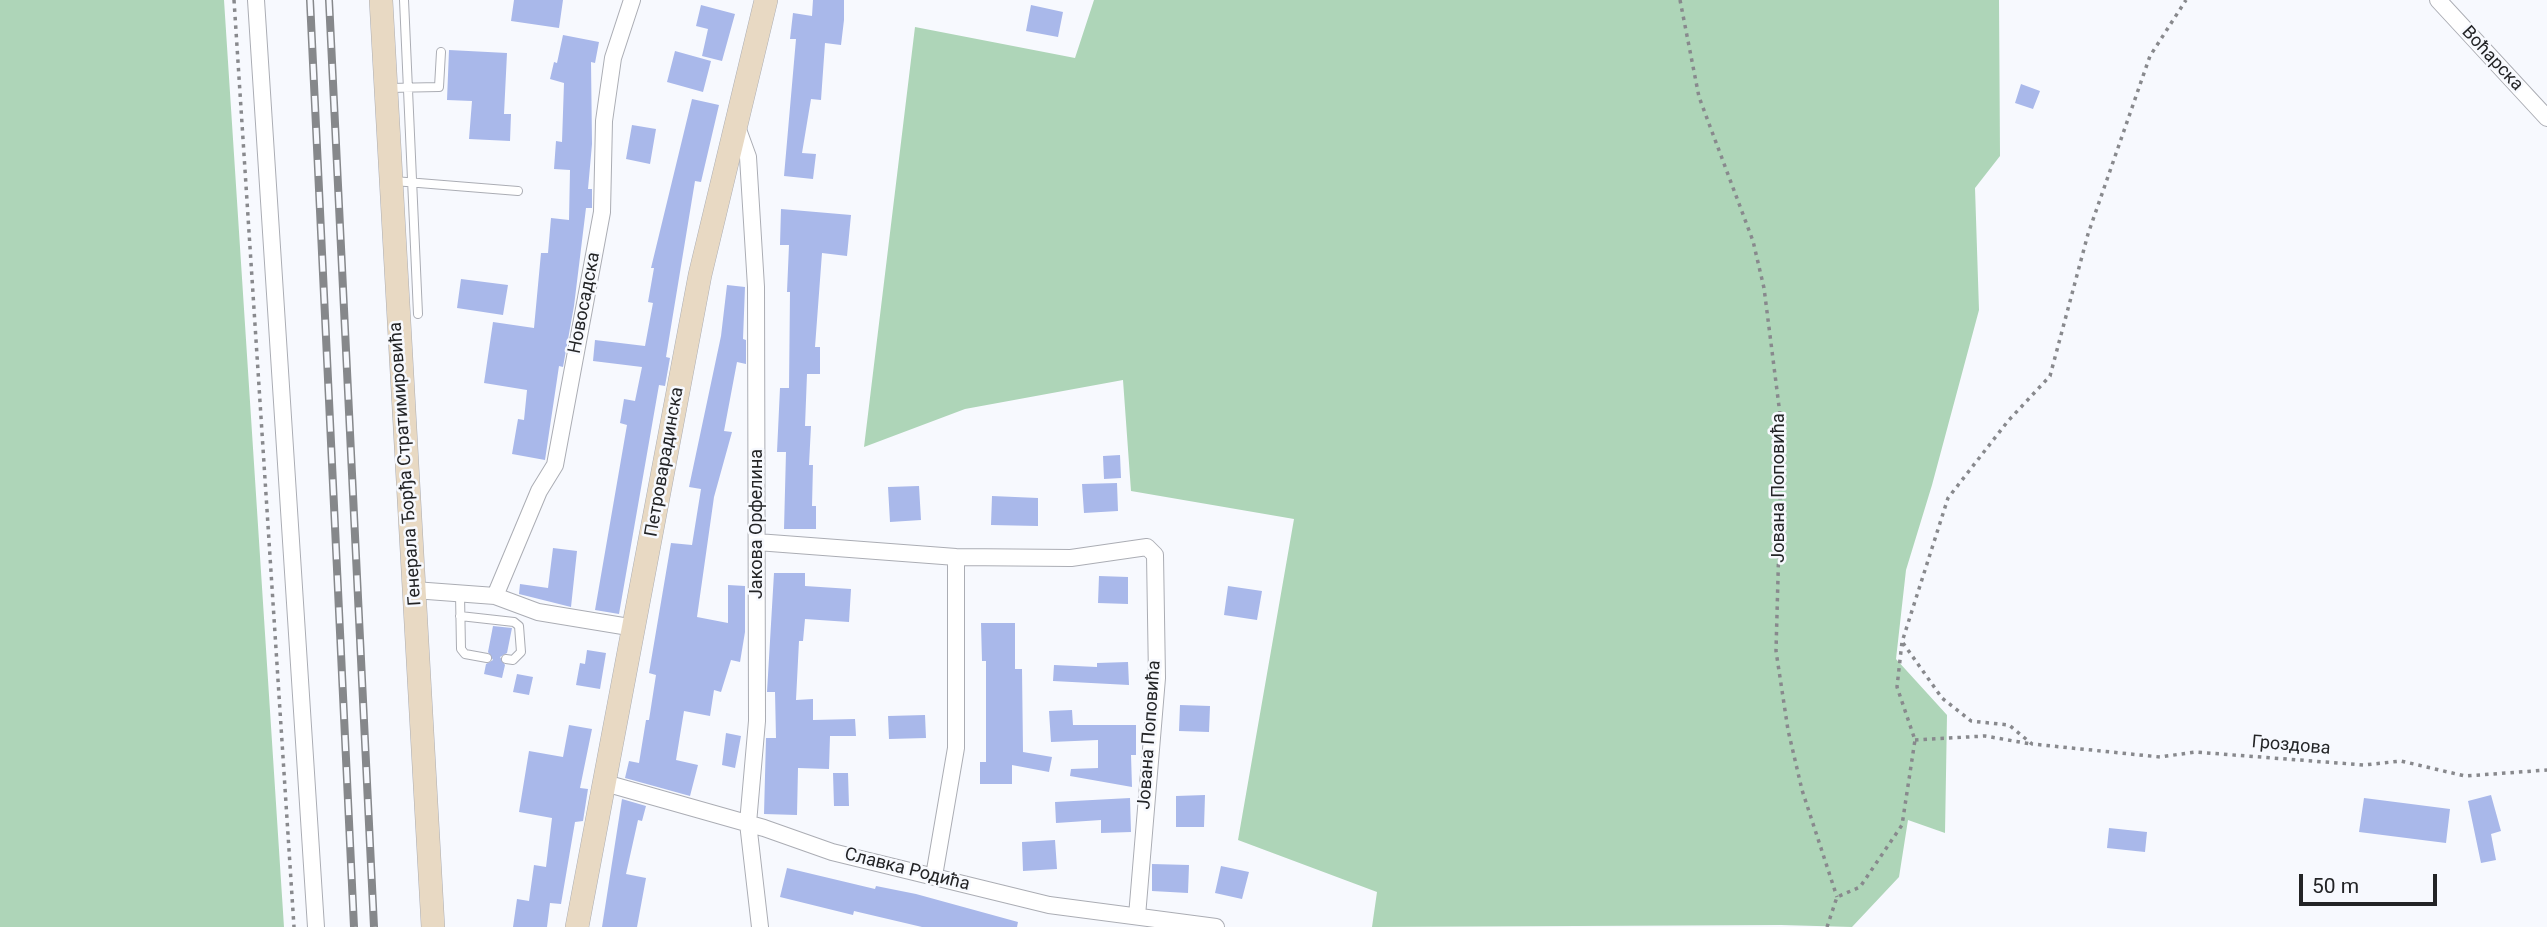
<!DOCTYPE html>
<html>
<head>
<meta charset="utf-8">
<style>
  body { margin:0 }
  #map { position:relative; width:2547px; height:927px; overflow:hidden; background:#f7f9fe; font-family:Roboto,sans-serif }
  canvas { display:block }
  .scale { position:absolute; left:2299px; top:874px; width:138px; height:32px; box-sizing:border-box; border:4px solid #232426; border-top:0; padding-left:9px; font-size:21px; line-height:24px; white-space:nowrap; color:#232426; -webkit-text-stroke:5px #f7f9fe; paint-order:stroke }
</style>
</head>
<body>
<div id="map">
<canvas width="2547" height="927"></canvas>
<div class="scale">50 m</div>
</div>
<script>
const ctx = document.querySelector('canvas').getContext('2d');
ctx.lineJoin = 'round';
function paint(path, color) {
  ctx.fillStyle = color;
  ctx.fill(path, 'evenodd');
}
function shape(rows) {
  const path = new Path2D();
  for (const r of rows) {
    path.moveTo(r[0], r[1]);
    for (let i = 2; i < r.length; i += 2) path.lineTo(r[i], r[i + 1]);
  }
  return path;
}
function stroke(path, color, width, dash) {
  ctx.strokeStyle = color;
  ctx.lineWidth = width;
  ctx.lineCap = dash ? 'butt' : 'round';
  ctx.setLineDash(dash || []);
  ctx.stroke(path);
}
function write(font, color, halo, rows, align = 'center') {
  ctx.font = font + ' Roboto,sans-serif';
  ctx.lineWidth = 5;
  ctx.setLineDash([]);
  ctx.textBaseline = 'middle';
  ctx.strokeStyle = halo;
  ctx.fillStyle = color;
  for (const [text, x, y, turn = 0] of rows) {
    ctx.save();
    ctx.translate(x, y);
    ctx.rotate((+turn || 0) * Math.PI / 180);
    ctx.textAlign = isNaN(turn) ? turn : align;
    if (halo) ctx.strokeText(text, 0, 0);
    ctx.fillText(text, 0, 0);
    ctx.restore();
  }
}
const green = shape([
  [0,0,224,0,284,927,0,927],
  [1094,0,1999,0,2000,156,1975,188,1979,310,1932,485,1906,570,1896,659,1947,715,1945,833,1908,820,1899,877,1852,927,1781,925,1372,927,1377,892,1238,840,1294,519,1131,491,1123,380,965,409,864,447,915,27,1075,58]
]);
const building = shape([
  [514,0,563,0,559,28,511,21],
  [813,0,844,0,844,20,841,45,825,43,821,100,811,99,802,153,816,154,813,179,784,176,796,39,790,39,793,13,812,16],
  [701,5,735,14,722,61,702,56,708,29,696,26],
  [1031,5,1063,12,1058,37,1026,31],
  [563,35,599,42,595,63,591,62,592,144,588,189,592,189,592,208,586,208,574,306,563,367,559,366,545,460,512,454,518,419,524,420,527,390,484,383,493,322,534,328,541,253,548,253,551,218,569,220,570,170,554,169,556,141,562,142,564,83,550,79,554,62,557,63],
  [449,50,507,53,504,114,511,114,510,141,469,139,472,101,447,100],
  [675,51,711,61,703,92,667,82],
  [2021,84,2040,91,2033,109,2015,103],
  [692,99,719,105,701,182,695,181,666,357,670,358,665,386,659,385,619,614,595,610,627,425,620,423,624,399,635,401,642,367,593,361,595,340,645,346,653,303,648,302,654,268,651,268],
  [632,125,656,129,650,164,626,159],
  [781,209,851,215,847,256,822,253,815,347,820,347,820,374,807,374,805,426,811,426,809,465,813,465,812,506,816,506,816,529,784,529,786,452,777,452,780,388,789,388,790,292,787,292,789,245,780,245],
  [461,279,508,285,503,315,457,308],
  [727,285,745,287,743,339,746,340,746,364,737,362,724,431,732,432,714,497,697,617,728,623,728,585,745,586,745,632,740,662,731,660,721,692,714,690,710,716,684,711,676,760,698,765,690,796,625,778,629,761,639,763,646,720,649,720,656,675,649,673,671,543,692,545,701,489,689,487,721,336],
  [1120,455,1121,478,1104,479,1103,456],
  [1117,483,1118,511,1084,513,1082,484],
  [919,486,921,520,890,522,888,487],
  [992,496,1038,498,1038,526,991,525],
  [553,548,577,551,571,607,519,594,520,584,548,588],
  [774,573,805,573,805,586,851,589,849,622,805,619,803,641,799,641,796,700,813,699,813,720,855,719,856,736,830,736,829,769,798,768,797,815,764,814,766,738,776,738,775,692,767,692],
  [1099,576,1128,577,1128,604,1098,603],
  [1228,586,1262,591,1257,620,1224,615],
  [981,623,1015,623,1015,669,1022,669,1023,752,1052,757,1049,772,1012,765,1012,784,980,784,980,762,986,762,986,661,982,661],
  [493,626,512,628,507,653,500,657,505,665,502,678,484,674,486,664,493,660,488,652],
  [587,650,606,653,600,689,576,685,580,663,585,664],
  [1128,662,1129,685,1053,681,1054,665,1097,667,1097,663],
  [517,674,533,677,529,695,513,692],
  [1180,705,1210,706,1209,732,1179,731],
  [1072,710,1073,725,1136,725,1136,755,1131,755,1132,787,1070,776,1071,769,1098,768,1098,740,1051,742,1049,711],
  [925,715,926,738,889,739,888,716],
  [569,725,592,729,580,788,588,789,583,821,575,822,561,904,550,903,547,927,513,927,517,899,529,901,534,865,546,867,552,818,519,812,529,751,563,757],
  [726,733,741,736,735,768,722,765],
  [833,773,848,773,849,806,834,806],
  [1205,795,1204,827,1176,827,1176,796],
  [2491,795,2501,831,2491,834,2496,860,2481,863,2468,801],
  [1130,798,1131,832,1101,833,1101,820,1056,823,1055,802],
  [2364,798,2450,809,2446,843,2359,832],
  [622,799,646,806,642,821,638,820,626,874,646,878,637,927,602,927],
  [2109,828,2147,832,2145,852,2107,848],
  [1055,840,1057,869,1023,871,1022,842],
  [1152,864,1189,865,1188,893,1152,891],
  [1221,866,1249,872,1242,899,1215,893],
  [787,868,875,889,876,886,916,894,1018,922,1017,927,922,927,854,911,853,915,780,897]
]);
const path = shape([
  [234,0,294,927],
  [1680,0,1699,97,1753,241,1764,288,1782,430,1776,651,1788,730,1802,790,1837,897],
  [1903,643,1942,698,1971,721,2009,725,2032,744,2160,757,2195,752,2364,765,2401,761,2465,776,2547,770],
  [1915,740,1985,736,2031,744],
  [1827,927,1837,897,1860,887,1902,825,1915,740,1897,687,1902,642,1948,498,2008,421,2050,376,2088,234,2150,56,2186,0]
]);
const lane = shape([
  [404,0,418,314],
  [389,88,439,87,441,52],
  [394,181,518,191],
  [460,594,461,649,465,654,487,658],
  [460,616,514,622,519,626,521,652,513,660,506,659]
]);
const street = shape([
  [256,0,316,927],
  [2438,0,2547,118],
  [736,124,748,157,756,287,757,721,748,823,760,927],
  [757,542,956,557,1071,558,1147,547,1155,555,1157,678,1137,916],
  [414,590,495,596,539,491,555,465,602,212,604,121,613,58,632,0],
  [495,596,538,612,635,628],
  [605,783,764,828,832,852,1049,905,1216,927],
  [934,876,956,748,956,557]
]);
const secondary = shape([
  [381,0,433,927],
  [577,927,700,275,766,0]
]);
const rail = shape([
  [310,0,354,927],
  [329,0,374,927]
]);
const streetNames = [
  ["Воћарска",2492,59,47],
  ["Новосадска",585,303,-79],
  ["Петроварадинска",665,462,-80],
  ["Генерала Ђорђа Стратимировића",406,464,-94],
  ["Јована Поповића",1779,488,-90],
  ["Јакова Орфелина",757,524,-90],
  ["Јована Поповића",1150,735,-86],
  ["Гроздова",2291,746,5],
  ["Славка Родића",907,870,14]
];
paint(green, '#aed5b8');
paint(building, '#a9b8ea');
stroke(lane, '#abadb4', 10);
stroke(street, '#abadb4', 18);
stroke(secondary, '#abadb4', 24);
stroke(path, '#88898d', 3.5, [3.5, 5]);
stroke(lane, '#fff', 8);
stroke(street, '#fff', 16);
stroke(secondary, '#e8d9c3', 23);
stroke(rail, '#86888b', 8);
stroke(rail, '#f7f9fe', 5, [16]);
write('18px', '#232426', '#f7f9fe', streetNames);
</script>
</body>
</html>
